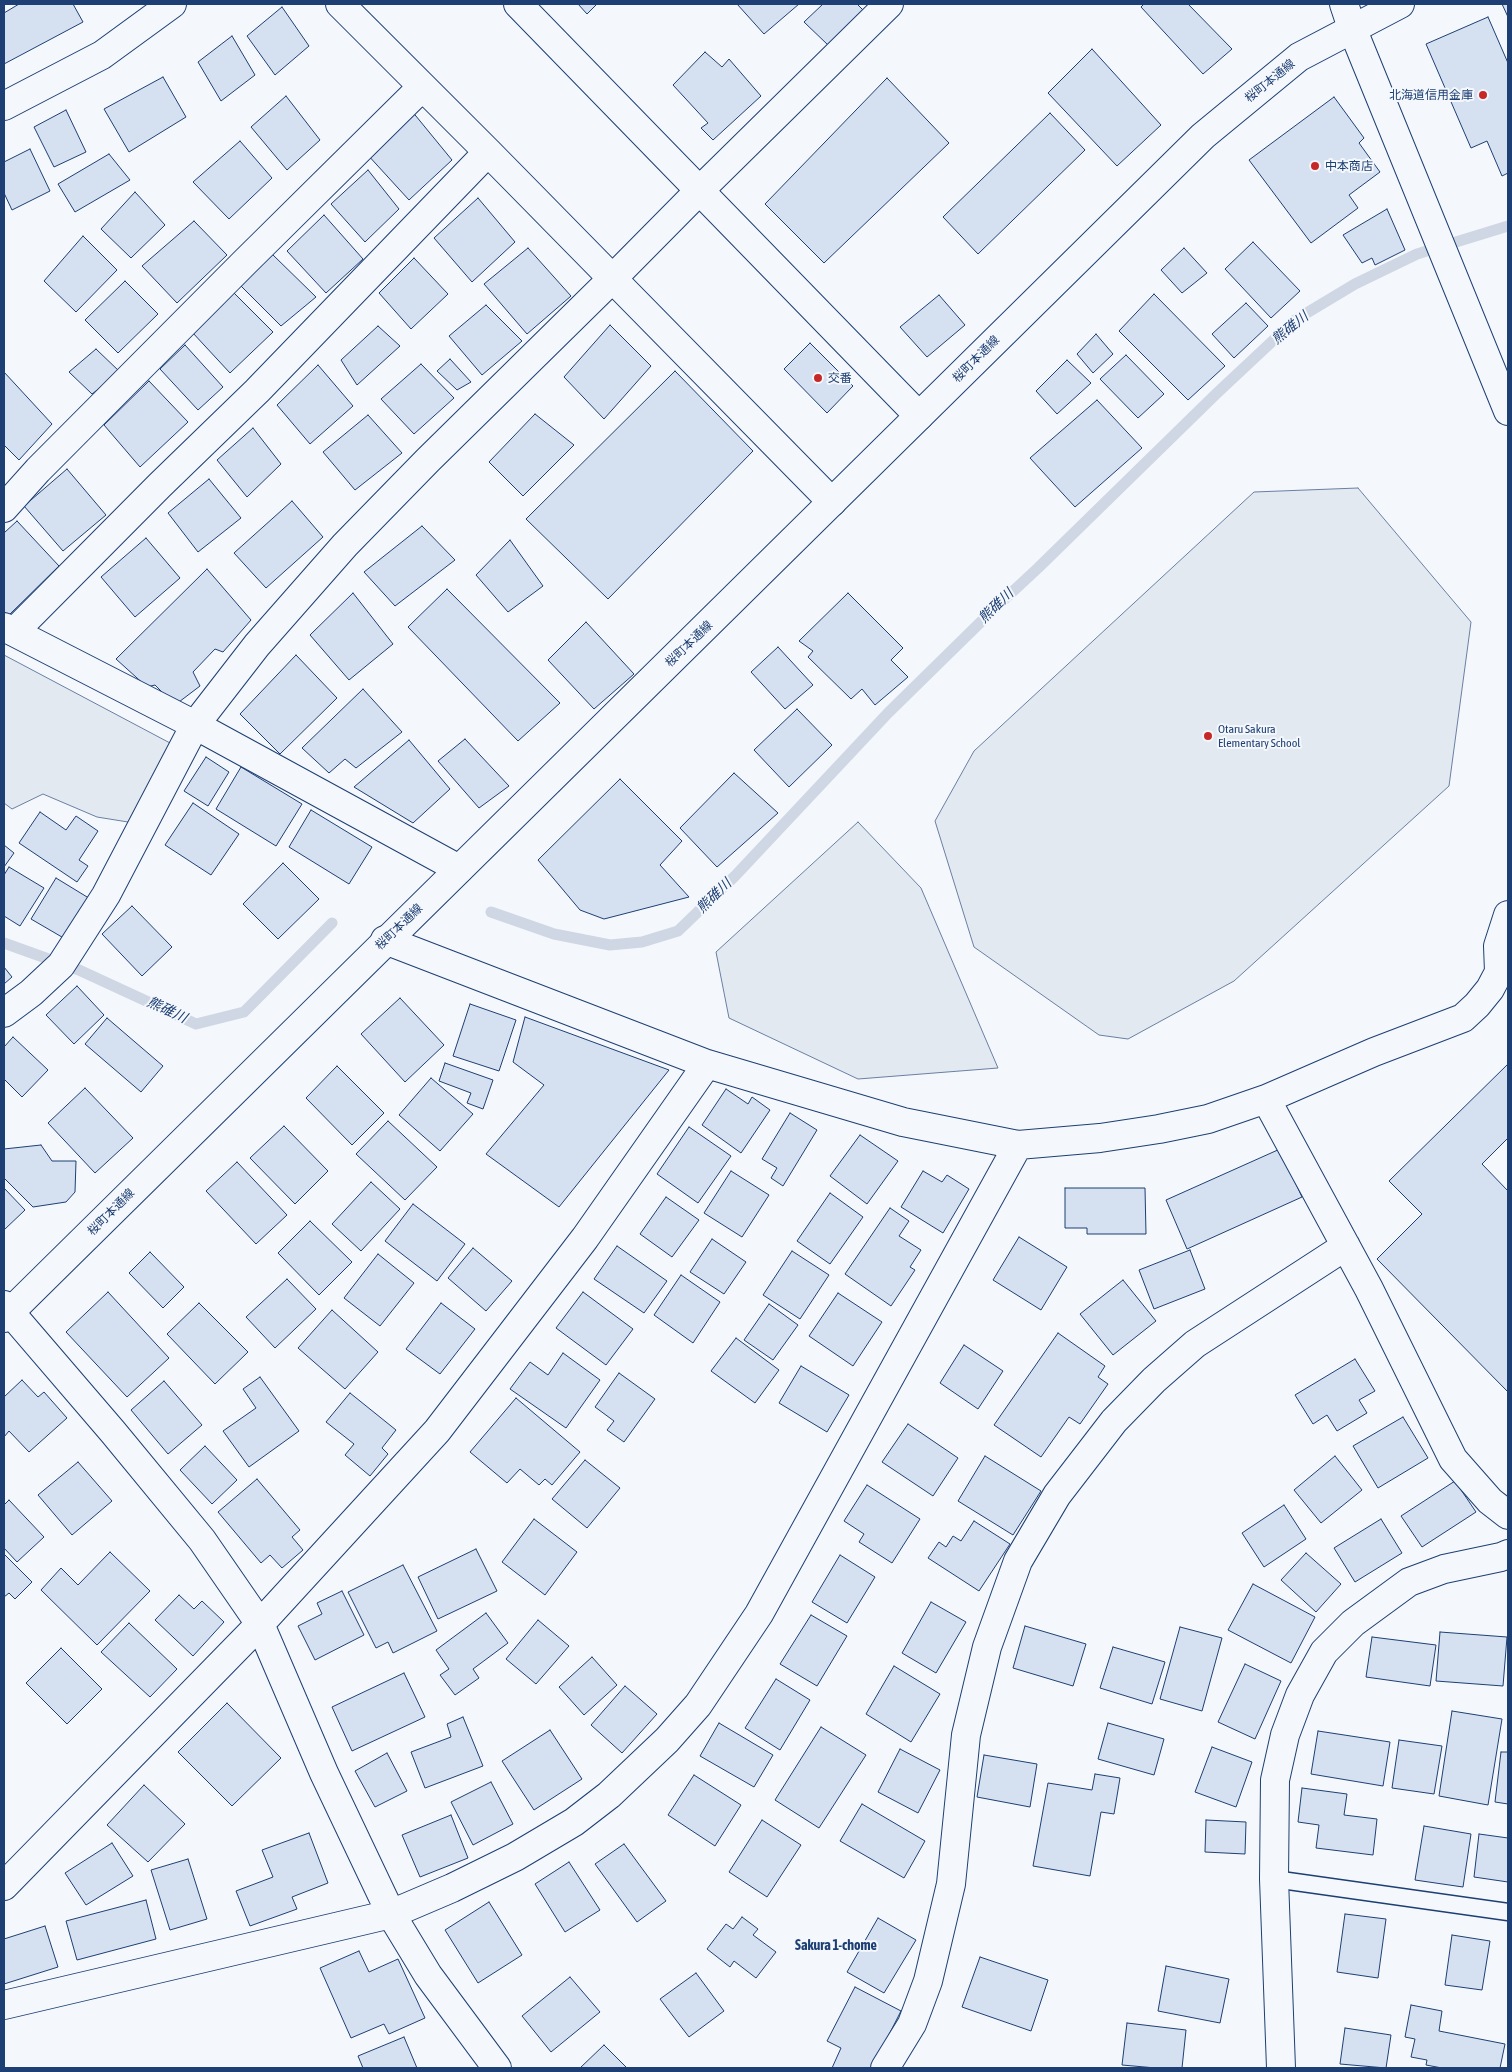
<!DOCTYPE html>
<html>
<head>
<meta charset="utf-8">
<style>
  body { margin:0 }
  #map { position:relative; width:1512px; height:2072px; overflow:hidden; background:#f4f7fb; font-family:"Asap Condensed",sans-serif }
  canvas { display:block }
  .frame { position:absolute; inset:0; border:5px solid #1d3f73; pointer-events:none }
</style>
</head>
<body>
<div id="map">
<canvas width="1512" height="2072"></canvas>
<div class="frame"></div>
</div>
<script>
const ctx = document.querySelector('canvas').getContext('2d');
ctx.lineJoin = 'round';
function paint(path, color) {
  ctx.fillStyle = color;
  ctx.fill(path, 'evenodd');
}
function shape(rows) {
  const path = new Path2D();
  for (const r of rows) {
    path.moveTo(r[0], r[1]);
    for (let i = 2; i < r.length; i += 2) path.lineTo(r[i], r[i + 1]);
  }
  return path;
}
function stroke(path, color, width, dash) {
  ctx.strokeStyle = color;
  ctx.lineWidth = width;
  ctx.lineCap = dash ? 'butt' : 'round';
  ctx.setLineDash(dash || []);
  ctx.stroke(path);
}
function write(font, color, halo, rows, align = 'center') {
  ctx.font = font + ' "Asap Condensed","Noto Sans JP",sans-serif';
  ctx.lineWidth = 4;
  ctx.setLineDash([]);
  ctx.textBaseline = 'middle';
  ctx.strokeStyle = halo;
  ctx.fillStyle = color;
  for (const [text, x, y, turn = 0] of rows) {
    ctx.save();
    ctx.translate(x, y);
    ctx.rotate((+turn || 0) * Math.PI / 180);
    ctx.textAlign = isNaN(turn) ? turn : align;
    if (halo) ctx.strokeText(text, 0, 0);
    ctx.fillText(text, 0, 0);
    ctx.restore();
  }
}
const green = shape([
  [1358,488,1471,622,1449,786,1234,981,1128,1039,1099,1035,974,947,935,821,974,751,1254,492,1358,488],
  [4,655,170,743,145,803,128,822,97,817,43,794,12,809,4,803,4,655],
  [858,822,921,888,998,1068,858,1079,729,1018,716,952,858,822]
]);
const stream = shape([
  [491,912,554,934,610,945,642,942,678,931,735,876,888,713,995,608,1038,568,1216,394,1295,320,1355,284,1417,254,1508,226],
  [4,943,79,970,196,1024,244,1012,332,923]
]);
const building = shape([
  [19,4,73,4,83,22,4,64,4,13,19,4],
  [578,4,597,4,587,14,578,4],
  [737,4,799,4,764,34,737,4],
  [823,4,857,4,864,11,828,45,804,22,823,4],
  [1144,4,1188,4,1232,49,1203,74,1141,7,1144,4],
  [1502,4,1508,4,1508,17,1502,4],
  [282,7,309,46,275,75,247,36,282,7],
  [1488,17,1508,63,1508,173,1502,176,1487,141,1471,148,1426,44,1488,17],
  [232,36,255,75,221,101,198,62,232,36],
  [1092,49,1161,125,1117,166,1048,93,1092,49],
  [705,52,722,67,729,59,761,96,713,140,701,128,708,123,673,85,705,52],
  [163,77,186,117,129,152,104,109,163,77],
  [887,78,949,143,824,263,765,204,887,78],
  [286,96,320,140,287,170,251,127,286,96],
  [1334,97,1364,138,1359,143,1380,172,1349,195,1358,208,1311,243,1249,160,1334,97],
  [66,110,86,152,54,167,34,127,66,110],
  [411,110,452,160,409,200,366,153,411,110],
  [1050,113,1085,150,978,254,943,217,1050,113],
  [240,141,272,178,229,219,193,182,240,141],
  [30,149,50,191,12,210,4,193,4,162,30,149],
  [109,154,130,180,75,212,58,184,109,154],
  [368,170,399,209,365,242,331,204,368,170],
  [135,192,165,225,131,258,101,229,135,192],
  [478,198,515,242,472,282,434,238,478,198],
  [1387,209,1405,250,1375,265,1372,258,1362,263,1343,235,1387,209],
  [324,215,363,259,326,293,287,251,324,215],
  [194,221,227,255,177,303,142,266,194,221],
  [83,236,117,270,76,312,44,281,83,236],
  [1253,242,1300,291,1271,318,1225,269,1253,242],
  [528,248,571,296,527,334,484,284,528,248],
  [1184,248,1207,273,1182,293,1161,270,1184,248],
  [272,254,316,297,281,326,239,284,272,254],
  [414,258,448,294,411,329,379,293,414,258],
  [125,281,158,314,118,353,85,320,125,281],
  [234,293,273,332,230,373,192,332,234,293],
  [1154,294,1225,366,1188,400,1119,331,1154,294],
  [939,295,965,325,927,357,900,327,939,295],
  [1246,303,1268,326,1234,358,1212,334,1246,303],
  [486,305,522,341,482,375,449,336,486,305],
  [610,325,651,366,604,419,564,377,610,325],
  [378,326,400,346,357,385,341,360,378,326],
  [1096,334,1113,354,1093,373,1077,354,1096,334],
  [810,343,853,386,827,413,784,369,810,343],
  [185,345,223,387,198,410,160,369,185,345],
  [96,349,120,372,92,394,69,372,96,349],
  [1126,355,1164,394,1138,418,1100,379,1126,355],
  [450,359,471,382,457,390,437,371,450,359],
  [1067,360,1091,383,1057,414,1036,391,1067,360],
  [421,364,454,398,414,434,381,399,421,364],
  [318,365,353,406,310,444,277,405,318,365],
  [675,371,753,451,608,599,526,519,675,371],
  [4,372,52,424,19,460,4,445,4,372],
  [149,381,188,422,140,467,104,425,149,381],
  [1097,400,1142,448,1075,507,1030,458,1097,400],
  [535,414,574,445,523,496,489,462,535,414],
  [368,415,402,453,355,490,323,452,368,415],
  [253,428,281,464,247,497,217,460,253,428],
  [67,469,106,515,63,551,24,506,67,469],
  [209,479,241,518,198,552,168,513,209,479],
  [292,501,323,537,266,588,234,553,292,501],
  [17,521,59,566,9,615,4,612,4,533,17,521],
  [422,526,455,560,395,606,364,572,422,526],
  [146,538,180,578,135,617,101,577,146,538],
  [510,540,543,586,508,612,476,575,510,540],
  [207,569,251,620,223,652,215,649,193,672,200,686,175,705,155,685,147,687,116,659,207,569],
  [447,589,560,703,518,741,408,627,447,589],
  [353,593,393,644,349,680,310,635,353,593],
  [848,593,903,648,891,660,908,677,875,705,862,689,851,699,808,657,813,651,799,641,848,593],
  [586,622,634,674,594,709,548,660,586,622],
  [778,647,813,685,785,709,751,672,778,647],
  [296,655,337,698,280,754,240,714,296,655],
  [363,689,402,732,356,768,345,759,329,773,302,748,363,689],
  [797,709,832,745,789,787,754,750,797,709],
  [465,739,509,786,479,808,438,761,465,739],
  [409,740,450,789,413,823,354,787,409,740],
  [206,757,229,772,208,806,184,791,206,757],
  [241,767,302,804,276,846,216,809,241,767],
  [734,773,778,813,717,867,680,828,734,773],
  [620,779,682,841,660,865,689,897,604,919,580,910,538,860,620,779],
  [193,803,239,834,211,875,165,845,193,803],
  [311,810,372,847,349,884,289,847,311,810],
  [40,812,66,830,76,816,98,831,79,860,88,866,77,882,19,843,40,812],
  [4,845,14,853,4,867,4,845],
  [283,863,319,899,278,939,243,904,283,863],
  [9,867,44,888,20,926,4,916,4,875,9,867],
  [56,878,92,900,67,940,31,919,56,878],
  [132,906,172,947,142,976,102,934,132,906],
  [4,967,12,977,4,984,4,967],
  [77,986,104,1015,74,1044,46,1015,77,986],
  [400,998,444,1045,405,1082,361,1034,400,998],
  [470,1004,516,1020,499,1071,453,1056,470,1004],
  [525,1017,669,1070,559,1207,486,1154,544,1085,513,1062,525,1017],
  [107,1018,163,1066,141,1092,85,1044,107,1018],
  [13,1037,48,1070,22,1097,4,1079,4,1047,13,1037],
  [445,1063,493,1080,483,1109,467,1103,471,1093,439,1081,445,1063],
  [1508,1064,1508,1138,1482,1164,1508,1191,1508,1392,1377,1259,1422,1214,1389,1181,1508,1064],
  [337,1066,384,1113,352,1145,306,1098,337,1066],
  [431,1078,473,1114,440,1151,399,1115,431,1078],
  [85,1088,133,1138,95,1173,48,1123,85,1088],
  [726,1089,748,1104,752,1097,770,1110,741,1153,702,1125,726,1089],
  [790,1113,817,1130,783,1186,771,1178,777,1168,762,1159,790,1113],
  [388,1121,437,1167,405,1200,356,1154,388,1121],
  [284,1126,328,1171,295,1204,250,1158,284,1126],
  [689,1127,731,1156,698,1203,657,1174,689,1127],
  [860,1135,898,1161,867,1204,830,1176,860,1135],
  [41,1145,52,1161,76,1161,75,1192,66,1202,33,1207,4,1178,4,1149,41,1145],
  [1280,1149,1302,1197,1187,1249,1166,1200,1280,1149],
  [237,1162,287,1215,256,1244,206,1191,237,1162],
  [731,1171,769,1195,742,1237,704,1213,731,1171],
  [923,1171,942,1182,947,1175,969,1189,943,1233,901,1207,923,1171],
  [371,1182,400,1209,361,1251,332,1224,371,1182],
  [4,1188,25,1210,4,1230,4,1188],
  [1065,1188,1145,1188,1146,1234,1087,1234,1087,1228,1065,1228,1065,1188],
  [830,1193,863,1217,830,1264,797,1241,830,1193],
  [666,1197,699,1220,672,1257,640,1234,666,1197],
  [413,1204,465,1244,437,1281,385,1241,413,1204],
  [890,1208,909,1221,899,1236,921,1250,910,1267,915,1270,891,1306,845,1274,890,1208],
  [310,1221,352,1262,319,1295,278,1253,310,1221],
  [1019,1237,1067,1267,1041,1310,993,1280,1019,1237],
  [712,1239,746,1262,724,1294,690,1272,712,1239],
  [617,1246,667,1281,644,1313,594,1279,617,1246],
  [473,1248,512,1281,486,1311,448,1278,473,1248],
  [1190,1250,1205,1289,1154,1309,1139,1270,1190,1250],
  [792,1251,829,1275,800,1319,763,1295,792,1251],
  [150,1252,184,1287,163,1308,129,1273,150,1252],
  [378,1254,414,1283,380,1326,344,1298,378,1254],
  [681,1275,720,1302,693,1343,654,1315,681,1275],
  [287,1279,316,1309,275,1348,246,1317,287,1279],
  [1123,1280,1156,1321,1113,1355,1080,1314,1123,1280],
  [108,1292,169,1358,127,1397,66,1332,108,1292],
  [583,1292,633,1329,606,1365,556,1328,583,1292],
  [838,1293,882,1322,853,1366,809,1336,838,1293],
  [199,1303,248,1352,215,1384,167,1334,199,1303],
  [441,1303,475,1329,440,1374,406,1349,441,1303],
  [769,1304,798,1325,773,1360,744,1340,769,1304],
  [332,1310,378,1352,345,1389,298,1348,332,1310],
  [1058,1333,1105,1366,1098,1377,1108,1384,1080,1424,1069,1417,1041,1457,994,1425,1058,1333],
  [736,1338,779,1370,755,1403,711,1371,736,1338],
  [964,1345,1003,1371,978,1409,940,1383,964,1345],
  [563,1353,600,1380,566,1428,510,1389,530,1362,548,1375,563,1353],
  [1355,1359,1375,1391,1359,1400,1367,1413,1337,1431,1327,1415,1313,1424,1295,1395,1355,1359],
  [801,1366,849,1395,827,1432,779,1403,801,1366],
  [619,1373,655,1399,624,1442,607,1430,614,1421,595,1407,619,1373],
  [260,1377,299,1431,249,1467,223,1431,256,1408,243,1389,260,1377],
  [22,1380,38,1397,44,1392,67,1418,29,1452,9,1431,4,1437,4,1397,22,1380],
  [164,1381,202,1425,168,1454,131,1410,164,1381],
  [350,1393,396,1430,382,1448,388,1454,370,1476,345,1455,354,1444,326,1422,350,1393],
  [516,1398,580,1452,552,1485,545,1479,539,1485,520,1469,507,1483,470,1452,516,1398],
  [1403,1417,1428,1458,1378,1488,1353,1446,1403,1417],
  [908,1424,958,1458,933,1496,882,1462,908,1424],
  [205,1446,237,1480,212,1504,180,1470,205,1446],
  [985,1456,1041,1491,1013,1535,958,1501,985,1456],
  [1335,1456,1362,1490,1321,1523,1294,1490,1335,1456],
  [585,1460,620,1488,587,1528,552,1499,585,1460],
  [78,1462,112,1501,72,1535,38,1495,78,1462],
  [257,1479,300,1530,292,1537,303,1550,282,1568,270,1555,261,1563,218,1512,257,1479],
  [1455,1481,1476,1512,1422,1547,1401,1516,1455,1481],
  [867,1485,920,1519,892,1563,859,1542,864,1534,844,1521,867,1485],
  [9,1500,44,1537,17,1562,4,1548,4,1505,9,1500],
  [1284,1505,1306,1539,1264,1567,1242,1533,1284,1505],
  [534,1519,577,1552,545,1595,502,1562,534,1519],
  [1381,1519,1402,1553,1355,1582,1334,1548,1381,1519],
  [974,1521,1010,1544,979,1591,928,1558,939,1542,946,1547,953,1536,961,1541,974,1521],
  [476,1549,497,1591,438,1619,418,1577,476,1549],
  [110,1552,150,1591,97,1645,41,1590,61,1568,78,1585,110,1552],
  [1306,1553,1341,1584,1316,1612,1281,1580,1306,1553],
  [4,1554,32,1582,15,1599,9,1593,4,1597,4,1554],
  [840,1555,875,1577,847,1623,812,1602,840,1555],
  [403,1565,437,1631,393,1653,388,1642,376,1648,348,1592,403,1565],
  [1253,1584,1315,1617,1291,1663,1228,1630,1253,1584],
  [342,1591,364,1635,315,1660,298,1626,322,1614,317,1603,342,1591],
  [179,1595,194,1609,202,1601,224,1622,193,1656,155,1620,179,1595],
  [931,1602,966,1622,936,1673,902,1653,931,1602],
  [486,1613,508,1643,473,1669,479,1678,455,1695,440,1675,449,1669,436,1650,486,1613],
  [811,1615,847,1636,817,1686,780,1664,811,1615],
  [538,1620,569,1646,536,1684,506,1659,538,1620],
  [129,1623,177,1669,150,1697,101,1652,129,1623],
  [1025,1626,1086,1644,1073,1686,1013,1668,1025,1626],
  [1180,1627,1222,1638,1202,1711,1160,1699,1180,1627],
  [1440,1632,1507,1637,1503,1686,1436,1681,1440,1632],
  [1372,1637,1436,1645,1430,1686,1366,1677,1372,1637],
  [1113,1647,1165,1662,1152,1704,1100,1688,1113,1647],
  [61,1648,102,1689,67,1724,26,1683,61,1648],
  [592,1657,617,1685,584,1715,559,1687,592,1657],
  [1245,1664,1281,1681,1255,1739,1218,1722,1245,1664],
  [894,1666,940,1694,911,1742,866,1714,894,1666],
  [404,1673,425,1717,352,1751,332,1707,404,1673],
  [776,1679,810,1700,780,1750,745,1728,776,1679],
  [625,1686,657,1714,622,1753,591,1725,625,1686],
  [227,1703,281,1758,232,1806,178,1752,227,1703],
  [1452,1711,1502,1719,1488,1805,1439,1796,1452,1711],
  [463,1717,483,1766,425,1788,411,1752,451,1737,447,1724,463,1717],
  [719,1723,773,1755,754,1787,700,1756,719,1723],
  [1108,1723,1164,1739,1154,1775,1098,1759,1108,1723],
  [821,1727,866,1755,819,1828,775,1800,821,1727],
  [550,1730,582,1779,534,1810,502,1761,550,1730],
  [1318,1731,1390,1742,1383,1786,1311,1774,1318,1731],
  [1399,1740,1442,1746,1434,1794,1392,1788,1399,1740],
  [1212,1747,1252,1762,1236,1807,1195,1792,1212,1747],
  [900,1749,940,1770,918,1813,878,1792,900,1749],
  [1501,1752,1508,1752,1508,1804,1495,1802,1501,1752],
  [387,1753,407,1791,375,1807,355,1771,387,1753],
  [984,1755,1037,1764,1030,1807,977,1797,984,1755],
  [1095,1774,1120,1778,1114,1814,1101,1812,1090,1876,1033,1866,1048,1783,1092,1790,1095,1774],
  [694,1775,741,1805,715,1846,668,1815,694,1775],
  [491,1782,513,1824,473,1845,451,1802,491,1782],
  [144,1785,185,1824,148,1862,107,1825,144,1785],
  [1302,1788,1347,1794,1344,1815,1377,1819,1373,1855,1316,1848,1319,1825,1298,1822,1302,1788],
  [862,1804,925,1841,904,1878,840,1841,862,1804],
  [451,1815,468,1858,420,1877,402,1835,451,1815],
  [762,1820,801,1845,767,1897,729,1872,762,1820],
  [1206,1820,1246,1822,1245,1854,1205,1852,1206,1820],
  [1424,1826,1471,1834,1463,1887,1415,1880,1424,1826],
  [309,1833,328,1883,292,1897,297,1909,250,1926,236,1891,273,1877,262,1850,309,1833],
  [1479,1834,1508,1838,1508,1882,1474,1877,1479,1834],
  [112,1843,133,1876,86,1905,65,1873,112,1843],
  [624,1844,666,1901,637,1922,595,1864,624,1844],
  [188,1859,207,1919,170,1930,151,1870,188,1859],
  [569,1862,600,1910,565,1932,535,1884,569,1862],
  [146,1900,156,1939,77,1960,66,1921,146,1900],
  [489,1902,522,1955,478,1983,445,1930,489,1902],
  [1345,1914,1386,1919,1378,1978,1337,1972,1345,1914],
  [742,1917,758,1929,753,1935,776,1952,756,1978,734,1961,730,1967,707,1949,726,1924,733,1929,742,1917],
  [878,1918,916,1940,884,1993,847,1972,878,1918],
  [45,1926,58,1967,4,1984,4,1939,45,1926],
  [1452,1935,1490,1941,1482,1990,1445,1985,1452,1935],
  [359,1951,369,1972,398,1959,425,2018,389,2034,384,2024,351,2038,320,1968,359,1951],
  [980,1957,1048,1980,1031,2031,962,2007,980,1957],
  [1166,1966,1229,1979,1220,2023,1158,2011,1166,1966],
  [696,1973,724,2011,689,2037,660,1999,696,1973],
  [570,1977,600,2012,551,2052,522,2016,570,1977],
  [855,1987,901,2011,872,2068,832,2068,841,2048,827,2041,855,1987],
  [1411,2005,1442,2011,1439,2031,1505,2044,1500,2068,1442,2068,1426,2065,1427,2060,1411,2057,1415,2039,1405,2037,1411,2005],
  [1127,2023,1186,2030,1182,2068,1156,2068,1122,2065,1127,2023],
  [1345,2028,1391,2035,1386,2068,1340,2064,1345,2028],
  [404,2037,417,2068,363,2068,358,2056,404,2037],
  [604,2045,627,2068,580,2068,604,2045]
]);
const service = shape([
  [1274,1879,1508,1912]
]);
const minor = shape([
  [340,4,488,152,832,502],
  [518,4,919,416],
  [1344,4,1352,28,1508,411],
  [4,106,102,55,172,4],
  [700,190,889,4],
  [4,508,38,470,245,262,422,87],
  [4,627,195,725,459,869],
  [14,632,160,485,257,391,488,152],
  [385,940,707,1064,903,1122,1018,1145,1100,1138,1159,1129,1208,1119,1266,1099,1369,1289,1453,1459,1490,1501,1508,1515],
  [4,1013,31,993,61,965,106,895,195,725,257,645,345,545,428,460,612,279],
  [1266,1099,1374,1052,1463,1018,1477,1005,1490,989,1499,972,1498,946,1508,915],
  [4,1305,113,1432,202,1540,260,1624,324,1773,391,1914,428,1975,497,2068],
  [4,1886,260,1624,437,1431,585,1238,707,1064],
  [4,2005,391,1914,452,1888,515,1857,574,1822,609,1795,667,1740,698,1705,759,1614,1018,1145],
  [885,2068,912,2024,928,1981,951,1884,966,1735,987,1647,1018,1561,1057,1495,1114,1421,1154,1380,1195,1344,1346,1246],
  [1281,2068,1274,1879,1275,1780,1285,1735,1300,1695,1324,1652,1353,1623,1409,1582,1444,1569,1501,1557,1508,1554]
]);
const tertiary = shape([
  [612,279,700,190],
  [4,1318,1203,136,1299,57,1400,4]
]);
const markers = [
  [1483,95,5,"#c62828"],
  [1315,166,5,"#c62828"],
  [818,378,5,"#c62828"],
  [1208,736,5,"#c62828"]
];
const streetNames = [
  ["桜町本通線",1270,81,-39],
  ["桜町本通線",976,359,-45],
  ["桜町本通線",689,644,-44],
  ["桜町本通線",399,927,-44],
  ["桜町本通線",111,1212,-45]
];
const poiNames = [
  ["北海道信用金庫",1473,95,"right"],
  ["中本商店",1325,166],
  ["交番",828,378],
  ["Otaru Sakura",1218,729],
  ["Elementary School",1218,743]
];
const waterNames = [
  ["熊碓川",1290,328,-39],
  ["熊碓川",996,606,-44],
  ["熊碓川",714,896,-44],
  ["熊碓川",167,1010,25]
];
const neighbourhoodNames = [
  ["Sakura 1-chome",836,1946]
];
paint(green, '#e3e9f0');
stroke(green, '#687fa3', 1);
stroke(stream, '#cfd7e4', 11);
paint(building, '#d5e0f0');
stroke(building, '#1d3f73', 1);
stroke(service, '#1d3f73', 19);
stroke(minor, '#1d3f73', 30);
stroke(tertiary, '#1d3f73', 30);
stroke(service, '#f4f7fb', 16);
stroke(minor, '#f4f7fb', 28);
stroke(tertiary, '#f4f7fb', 28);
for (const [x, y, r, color] of markers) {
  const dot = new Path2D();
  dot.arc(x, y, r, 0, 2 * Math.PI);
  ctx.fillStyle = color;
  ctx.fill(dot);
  stroke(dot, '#f4f7fb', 2);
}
write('12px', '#1d3f73', '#f4f7fb', streetNames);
write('12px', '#1d3f73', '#f4f7fb', poiNames, 'left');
write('italic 14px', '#1d3f73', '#f4f7fb', waterNames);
write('bold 14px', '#1d3f73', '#f4f7fb', neighbourhoodNames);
</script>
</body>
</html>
